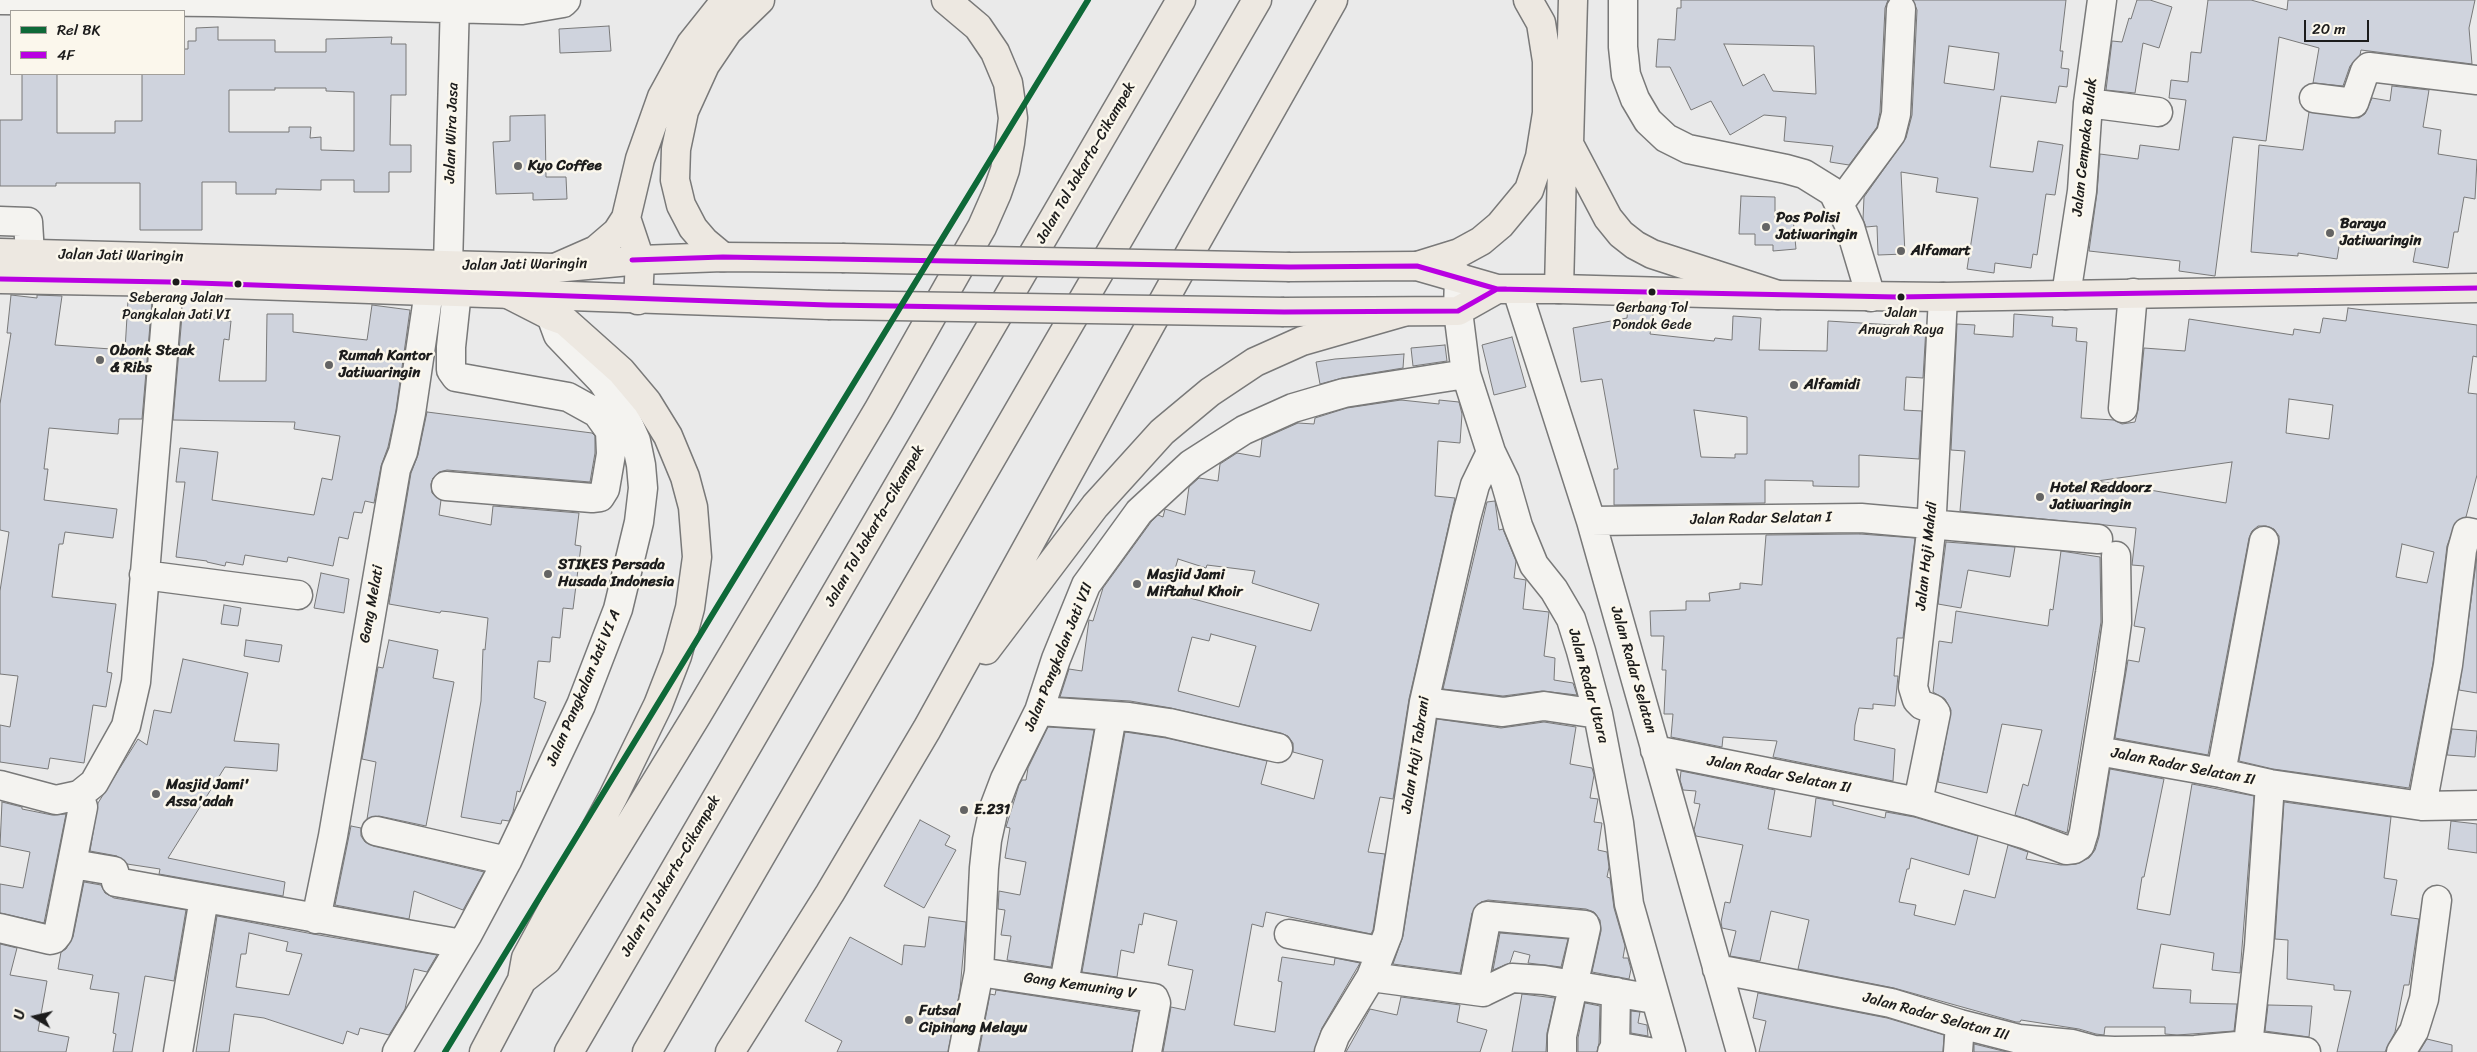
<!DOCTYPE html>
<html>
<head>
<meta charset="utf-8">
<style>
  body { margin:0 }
  #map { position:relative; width:2477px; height:1052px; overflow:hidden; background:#eaeaea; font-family:Sriracha,sans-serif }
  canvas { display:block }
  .legend { position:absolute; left:10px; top:10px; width:175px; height:65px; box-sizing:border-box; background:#fbf7ec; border:1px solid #a29f99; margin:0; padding:6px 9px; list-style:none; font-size:15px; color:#1c1c1c }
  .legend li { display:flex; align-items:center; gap:10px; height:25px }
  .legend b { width:25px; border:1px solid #a29f99 }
  .north { position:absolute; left:10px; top:992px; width:50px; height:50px; -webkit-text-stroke:4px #fbf7ec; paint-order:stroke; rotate:279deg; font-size:14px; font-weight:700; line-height:20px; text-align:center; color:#1c1c1c }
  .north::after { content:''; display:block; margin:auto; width:18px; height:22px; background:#1c1c1c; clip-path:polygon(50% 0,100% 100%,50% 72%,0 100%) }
  .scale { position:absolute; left:2304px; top:20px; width:65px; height:22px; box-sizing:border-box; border:2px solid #1c1c1c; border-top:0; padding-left:6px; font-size:15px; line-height:18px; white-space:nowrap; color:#1c1c1c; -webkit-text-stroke:4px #fbf7ec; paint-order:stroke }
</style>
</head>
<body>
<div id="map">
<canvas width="2477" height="1052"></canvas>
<ul class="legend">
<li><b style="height:6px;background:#0e6938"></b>Rel BK</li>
<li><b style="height:6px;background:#b900e2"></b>4F</li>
</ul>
<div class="north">U</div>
<div class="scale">20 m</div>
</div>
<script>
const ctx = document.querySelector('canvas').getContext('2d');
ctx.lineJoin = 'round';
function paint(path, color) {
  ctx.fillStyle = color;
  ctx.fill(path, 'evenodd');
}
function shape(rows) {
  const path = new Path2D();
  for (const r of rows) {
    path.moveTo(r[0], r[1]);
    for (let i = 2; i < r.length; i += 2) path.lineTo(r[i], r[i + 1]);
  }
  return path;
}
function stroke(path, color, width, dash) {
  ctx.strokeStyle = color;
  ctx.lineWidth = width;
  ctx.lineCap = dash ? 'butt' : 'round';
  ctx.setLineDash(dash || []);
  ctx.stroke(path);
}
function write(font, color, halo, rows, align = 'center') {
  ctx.font = font + ' Sriracha,sans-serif';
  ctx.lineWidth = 5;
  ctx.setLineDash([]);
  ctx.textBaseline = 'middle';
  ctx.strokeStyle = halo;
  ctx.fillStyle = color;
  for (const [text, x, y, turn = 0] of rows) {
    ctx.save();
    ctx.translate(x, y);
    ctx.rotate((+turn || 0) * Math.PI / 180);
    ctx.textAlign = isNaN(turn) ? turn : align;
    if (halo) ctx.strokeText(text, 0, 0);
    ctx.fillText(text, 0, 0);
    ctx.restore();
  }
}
const building = shape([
  [1681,0,1888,0,1885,8,1880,112,1877,127,1849,165,1830,162,1833,146,1784,141,1786,117,1764,115,1730,135,1711,101,1691,110,1670,67,1656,67,1658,39,1675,40,1677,8,1681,8,1681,0],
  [1724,44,1814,46,1816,94,1773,91,1764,74,1743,86,1724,44],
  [1913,0,2066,0,2060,51,2063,51,2061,68,2069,69,2067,87,2059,86,2056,103,2001,96,1990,167,2033,172,2038,141,2063,145,2055,195,2046,194,2037,255,2033,254,2031,268,1995,263,1994,273,1967,269,1978,198,1936,192,1938,178,1901,172,1905,254,1878,255,1877,226,1866,227,1863,219,1864,197,1906,138,1912,115,1917,10,1913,0],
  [1949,46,1999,53,1994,90,1944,83,1949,46],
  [2137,0,2150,0,2172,7,2159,48,2143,43,2135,93,2106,90,2112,41,2122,42,2129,18,2131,19,2137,0],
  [2208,0,2251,0,2287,10,2288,0,2475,0,2469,28,2472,64,2361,50,2360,55,2350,66,2343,86,2313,83,2319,48,2279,37,2266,141,2233,137,2215,276,2179,271,2180,261,2089,251,2097,193,2100,154,2138,159,2140,145,2179,150,2186,100,2169,98,2171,80,2188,82,2191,52,2201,53,2208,0],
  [609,26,611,51,560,53,559,29,609,26],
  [218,27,218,40,275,40,275,52,326,52,326,39,392,37,391,44,406,44,406,95,391,95,390,145,411,145,411,172,389,172,389,192,354,192,354,180,321,180,321,190,276,189,276,194,236,194,236,182,202,182,202,230,140,230,140,183,56,183,56,186,0,186,0,120,22,120,22,74,57,74,57,133,115,133,115,121,142,121,142,74,184,74,184,49,188,49,188,41,196,41,196,28,218,27],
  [275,88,326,88,326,91,354,92,354,151,321,150,321,137,310,138,311,127,289,127,289,132,229,132,229,90,275,90,275,88],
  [2392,86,2429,90,2423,127,2441,130,2438,154,2477,160,2475,199,2464,197,2458,232,2454,232,2448,268,2413,262,2416,246,2341,234,2337,259,2298,253,2298,256,2251,252,2259,145,2303,150,2309,112,2359,118,2365,114,2372,98,2390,101,2392,86],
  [545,115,546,177,566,177,567,199,533,200,533,193,496,194,493,142,510,141,510,116,545,115],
  [1741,196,1775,197,1775,220,1793,218,1796,249,1773,251,1773,245,1755,245,1755,234,1739,234,1741,196],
  [11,295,37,298,37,295,62,296,55,345,125,350,128,300,152,301,142,419,119,419,118,434,49,428,44,469,48,469,44,500,117,509,113,538,65,532,63,544,59,544,52,597,116,604,107,672,112,673,106,707,93,705,84,763,50,758,48,769,0,762,0,725,10,727,18,676,0,674,0,591,9,532,0,530,0,404,11,333,7,333,11,295],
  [372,305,410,310,396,410,388,447,381,466,374,503,365,501,362,513,354,512,348,539,339,537,333,566,288,557,287,562,245,555,243,565,226,562,225,566,207,562,207,561,176,557,185,482,176,482,180,448,218,452,212,500,314,515,322,478,332,480,340,436,294,429,295,422,173,420,182,316,231,321,229,340,224,339,219,381,266,381,267,314,293,314,293,332,367,340,372,305],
  [1628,307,1654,308,1650,334,1714,341,1715,338,1732,340,1733,316,1761,318,1759,350,1827,351,1828,321,1926,327,1923,378,1906,377,1904,410,1922,411,1919,459,1859,455,1859,487,1813,486,1813,481,1765,480,1765,503,1614,505,1614,469,1618,469,1602,379,1581,382,1573,328,1627,318,1628,307],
  [1694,410,1747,417,1747,454,1735,454,1735,458,1701,457,1694,410],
  [2348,308,2477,325,2477,357,2473,356,2468,393,2477,394,2477,475,2466,517,2456,522,2447,546,2433,663,2409,788,2273,769,2239,761,2279,544,2279,536,2274,529,2266,526,2258,526,2252,531,2249,538,2208,755,2115,738,2128,660,2139,662,2145,628,2134,626,2144,566,2132,565,2136,528,1960,511,1965,451,1951,450,1957,324,1975,325,1974,334,2013,337,2014,314,2053,317,2052,326,2077,328,2076,341,2087,342,2081,418,2114,420,2122,424,2135,422,2138,410,2144,348,2185,351,2189,319,2293,335,2294,329,2320,333,2323,318,2346,321,2348,308],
  [2289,399,2333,405,2329,439,2286,433,2289,399],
  [2232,462,2226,503,2097,481,2232,462],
  [2402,544,2434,552,2427,583,2396,577,2402,544],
  [1512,337,1526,387,1494,395,1482,345,1512,337],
  [1445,345,1447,361,1413,366,1411,348,1445,345],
  [1404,354,1403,368,1342,378,1320,384,1316,362,1335,359,1404,354],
  [1401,400,1439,404,1439,400,1459,402,1462,414,1460,443,1438,441,1435,496,1455,498,1409,699,1393,799,1380,797,1368,852,1385,854,1373,930,1371,934,1266,912,1263,927,1252,924,1234,1025,1275,1032,1282,982,1278,981,1282,957,1334,965,1335,958,1360,963,1322,1028,1314,1052,1163,1052,1171,1007,1185,1010,1193,970,1168,965,1177,921,1144,913,1142,925,1139,924,1134,953,1121,950,1117,977,1082,972,1125,732,1166,738,1267,761,1261,784,1314,799,1323,760,1293,752,1293,743,1288,736,1281,733,1171,708,1130,701,1060,697,1069,669,1082,671,1089,620,1093,621,1103,588,1151,522,1158,515,1163,517,1165,509,1185,515,1189,487,1199,478,1218,481,1220,464,1237,453,1260,457,1262,439,1298,423,1314,424,1315,418,1347,408,1401,400],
  [1178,559,1206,568,1207,565,1255,571,1252,583,1319,604,1311,631,1168,592,1178,559],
  [1211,634,1256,646,1239,707,1178,691,1192,637,1209,641,1211,634],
  [427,412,592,433,595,436,595,453,590,482,447,470,439,472,433,478,431,484,432,493,441,500,439,515,491,525,493,506,579,513,575,545,581,546,573,609,563,608,560,638,552,637,550,662,538,661,534,698,546,702,520,792,517,791,513,812,509,821,502,820,501,824,461,817,481,701,483,649,485,650,488,618,451,612,441,611,440,613,389,604,411,473,418,455,427,412],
  [1495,501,1499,530,1503,529,1516,561,1514,578,1526,580,1523,609,1549,612,1544,656,1555,658,1554,680,1573,683,1577,695,1542,691,1503,696,1443,689,1487,502,1495,501],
  [1860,534,1915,538,1903,638,1897,638,1894,676,1898,676,1895,706,1873,704,1873,709,1859,708,1855,725,1854,740,1895,749,1893,781,1773,757,1777,741,1723,737,1722,747,1671,737,1673,714,1664,714,1666,670,1662,670,1664,636,1651,636,1650,611,1686,610,1686,601,1710,601,1709,593,1740,589,1740,583,1762,585,1766,535,1860,534],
  [1946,542,2015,547,2010,577,1968,570,1961,608,1938,604,1946,542],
  [2061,551,2100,557,2101,622,2067,833,2015,815,2023,784,2028,786,2042,730,2002,724,1987,793,1938,782,1951,710,1945,699,1933,692,1939,641,1952,643,1956,611,2048,626,2050,609,2053,610,2061,551],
  [2477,556,2477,693,2459,690,2477,556],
  [321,573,349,579,344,613,314,608,321,573],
  [224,605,241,608,238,626,221,624,224,605],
  [246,640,282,645,279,662,244,656,246,640],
  [389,640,438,650,433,678,454,682,426,826,379,816,367,819,376,762,362,759,378,667,383,668,389,640],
  [183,659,248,673,234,741,279,744,277,771,225,767,168,858,285,882,283,896,159,874,160,869,127,864,117,856,90,851,98,803,138,739,147,745,154,710,171,713,183,659],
  [1437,719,1501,728,1544,722,1576,727,1570,764,1592,768,1594,775,1590,798,1598,799,1594,822,1602,823,1598,850,1607,852,1609,867,1607,877,1610,878,1614,908,1625,946,1623,958,1628,958,1631,969,1629,979,1592,972,1601,931,1600,920,1594,912,1586,909,1488,900,1481,902,1472,913,1460,973,1393,964,1403,936,1437,719],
  [1048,727,1094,730,1051,967,1007,960,1011,936,1001,935,1005,910,998,909,999,891,1020,895,1026,862,1005,858,1010,828,1006,827,1019,785,1022,780,1026,780,1028,768,1048,727],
  [2452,729,2477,731,2475,757,2447,755,2452,729],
  [2110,769,2164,779,2144,877,2142,877,2137,909,2170,915,2192,784,2254,796,2240,973,2212,970,2214,953,2161,944,2153,988,2191,990,2190,1003,2237,1004,2234,1031,2177,1035,2165,1034,2165,1027,2105,1027,2104,1035,2096,1034,2079,1029,2021,1020,2020,1022,2016,1022,1894,988,1798,969,1809,920,1771,911,1760,961,1730,956,1736,931,1722,928,1721,922,1725,902,1730,903,1743,845,1696,836,1694,830,1700,804,1694,803,1696,791,1683,790,1680,780,1681,771,1775,790,1768,829,1811,837,1816,798,1833,801,1833,805,1885,818,1886,812,1914,817,1978,836,1969,875,1911,858,1909,869,1907,869,1899,902,1916,905,1914,915,1955,925,1964,890,1995,898,2008,845,2028,852,2026,859,2061,865,2076,864,2089,858,2095,850,2099,837,2110,769],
  [2,802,22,807,22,809,52,815,66,814,44,923,0,913,0,884,23,888,30,852,0,846,2,802],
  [2284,802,2391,817,2384,878,2397,880,2391,915,2419,919,2409,985,2404,985,2395,1032,2385,1052,2337,1052,2351,991,2334,990,2334,985,2287,979,2288,940,2275,939,2284,802],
  [920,820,950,836,945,845,956,850,924,908,884,886,920,820],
  [2451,821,2477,824,2477,853,2448,849,2451,821],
  [351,826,361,828,361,836,365,842,373,846,484,872,463,910,414,891,409,919,335,905,351,826],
  [84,882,101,885,105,893,114,898,186,910,174,981,145,976,132,1052,113,1052,116,1034,113,1033,119,993,90,989,93,975,58,969,61,952,66,949,73,937,84,882],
  [217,916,313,934,437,955,427,972,414,969,405,1009,389,1035,360,1028,358,1035,347,1031,343,1044,264,1018,234,1014,229,1052,196,1052,217,916],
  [249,933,288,942,286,951,302,954,289,995,236,987,241,954,246,954,249,933],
  [929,917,966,922,960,990,948,1052,837,1052,842,1041,805,1021,850,937,902,965,904,945,925,947,929,917],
  [1500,933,1568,939,1561,967,1528,963,1530,955,1514,951,1510,963,1493,970,1500,933],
  [0,944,17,948,10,975,47,981,38,1031,69,1037,66,1052,0,1052,0,944],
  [996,990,1139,1012,1132,1052,979,1052,990,994,995,995,996,990],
  [1758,993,1887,1018,1944,1035,1943,1052,1759,1052,1766,1021,1753,1018,1758,993],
  [1522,994,1555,998,1547,1033,1546,1052,1512,1052,1522,994],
  [1401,997,1460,1005,1457,1022,1487,1030,1480,1052,1346,1052,1370,1009,1397,1015,1401,997],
  [1585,1003,1600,1006,1599,1043,1597,1052,1578,1052,1578,1038,1585,1003],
  [2268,1005,2312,1006,2309,1037,2265,1031,2268,1005],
  [1631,1011,1640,1012,1638,1023,1647,1025,1648,1036,1631,1033,1631,1011],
  [2427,1039,2452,1045,2452,1052,2419,1052,2427,1039],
  [1974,1044,2007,1052,1974,1052,1974,1044]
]);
const minor = shape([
  [0,0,213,2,522,10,563,3,566,0],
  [1623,0,1623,47,1626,75,1635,99,1648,121,1666,138,1688,149,1786,169,1804,174,1833,192,1850,227,1871,297],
  [2314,98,2354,103,2365,71,2369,67,2477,80],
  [2088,103,2158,112],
  [1840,203,1891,134,1896,114,1901,9],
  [0,221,28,222,30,254],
  [448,266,455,0],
  [1459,277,1458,311,1466,374,1491,452,1505,481,1518,526,1534,565,1554,590,1571,619,1581,651,1598,714,1619,823,1629,904,1671,1052],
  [1517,290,1591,521,1741,1052],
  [2066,295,2082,191,2088,103,2102,0],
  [2123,408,2133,293],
  [446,486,592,498,600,497,605,489,611,454,610,431,597,413,568,397,456,377,451,370,451,347,457,291],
  [1591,521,1861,518,2098,539],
  [144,575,298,595],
  [1424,702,1503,712,1544,706,1598,714],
  [1039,711,1129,717,1169,723,1278,748],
  [1655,750,1918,802,2024,834,2066,850,2074,849,2080,845,2084,832,2110,673,2117,623,2116,556],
  [2098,751,2221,773,2270,784,2422,806,2477,805],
  [2221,773,2264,541],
  [0,785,56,800,79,795,94,783,126,726,136,682,169,282],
  [1918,802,1936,713,1933,709,1922,705,1917,700,1913,687,1931,532,1943,297],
  [2422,806,2448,665,2462,550,2467,532,2477,534],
  [376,831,507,861],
  [73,864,114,871,116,882,462,944],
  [316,919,333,836,396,469,403,452,411,413,429,291],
  [0,928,50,940,54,939,58,934,83,807,79,795],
  [1289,934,1380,951],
  [1717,969,1891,1003,1960,1024,2019,1039,2072,1044,2094,1050,2114,1051,2195,1050,2248,1045,2306,1052],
  [979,972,1154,998,1156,1003,1147,1052],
  [1371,977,1483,992,1512,978,1544,980,1654,999],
  [1064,984,1112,716],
  [1483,992,1476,987,1475,979,1487,916,1585,925,1586,928,1562,1036,1562,1052],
  [2248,1045,2259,946,2270,784],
  [1615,1048,1616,992],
  [178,1052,204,898],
  [397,1052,468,934,507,861,581,705,618,609,639,522,643,488,641,465,636,441,623,412,602,381,558,335,551,316],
  [963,1052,979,972,984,868,987,840,994,808,1005,779,1039,711,1056,659,1086,585,1139,512,1191,464,1244,430,1293,408,1344,393,1466,374],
  [1329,1052,1335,1036,1371,977,1388,934,1424,702,1466,518,1475,485,1491,452],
  [1612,1052,1615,1048,1620,1047,1649,1052],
  [1958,1052,1960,1024],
  [2401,1052,2414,1031,2424,999,2437,900]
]);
const major = shape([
  [0,253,555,268,640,260,723,257,842,258],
  [1290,267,1417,266,1497,289,1559,289,1778,295,1943,297,2477,288],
  [0,279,169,282,828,305],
  [1284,312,1458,311,1497,289]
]);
const highway = shape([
  [1569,144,1608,218,1621,234,1635,245,1652,254,1778,295],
  [626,218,640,260,638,300],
  [723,257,705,242,693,228,681,205,675,180,676,149,684,111,705,65,728,31,760,0],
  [1417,266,1459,253,1481,241,1500,225,1529,190,1540,157,1547,113,1547,61,1541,23,1528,0],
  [555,268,596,250,617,232,626,218,640,159,662,97,691,44,726,0],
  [1559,289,1562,168,1569,144,1573,0],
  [986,650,1095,506,1162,432,1210,392,1255,362,1302,341,1403,312],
  [522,980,547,960,697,715,879,409,982,227,997,193,1005,170,1010,143,1013,118,1008,83,995,52,978,27,946,0],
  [484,1052,522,980,526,958,613,797,658,705,677,656,690,608,697,557,693,507,685,477,668,436,647,402,621,371,565,321,551,316,506,293],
  [569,1052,1181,0],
  [647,1052,1257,0],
  [730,1052,830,893,927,729,1195,244,1333,0]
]);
const majorBridge = shape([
  [842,258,1290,267],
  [828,305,1284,312]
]);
const bus1 = shape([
  [632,260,723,257,1290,267,1417,266,1497,289,1506,289],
  [0,279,169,282,828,305,1284,312,1458,311,1497,289,1897,297,2477,288]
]);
const rail1 = shape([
  [445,1052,1088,0]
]);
const markers = [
  [518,166,5,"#646464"],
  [1766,227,5,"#646464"],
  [2330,233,5,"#646464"],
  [1901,251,5,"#646464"],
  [176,282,4.5,"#1c1c1c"],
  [238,284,4.5,"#1c1c1c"],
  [1652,292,4.5,"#1c1c1c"],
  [1901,297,4.5,"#1c1c1c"],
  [100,360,5,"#646464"],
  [329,365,5,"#646464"],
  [1794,385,5,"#646464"],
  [2040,497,5,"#646464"],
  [548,574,5,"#646464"],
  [1137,584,5,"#646464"],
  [156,794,5,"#646464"],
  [964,810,5,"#646464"],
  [909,1020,5,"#646464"]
];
const busNames = [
  ["Seberang Jalan",176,298],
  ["Pangkalan Jati VI",176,315],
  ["Gerbang Tol",1652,308],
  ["Pondok Gede",1652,325],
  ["Jalan",1901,313],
  ["Anugrah Raya",1901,330]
];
const streetNames = [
  ["Jalan Wira Jasa",452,133,-88],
  ["Jalan Cempaka Bulak",2085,147,-84],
  ["Jalan Tol Jakarta–Cikampek",1086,163,-60],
  ["Jalan Jati Waringin",121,256,1],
  ["Jalan Jati Waringin",525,265,-1],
  ["Jalan Radar Selatan I",1761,519,-1],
  ["Jalan Tol Jakarta–Cikampek",875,526,-60],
  ["Jalan Haji Mahdi",1927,556,-84],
  ["Gang Melati",372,604,-80],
  ["Jalan Pangkalan Jati VII",1059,657,-68],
  ["Jalan Radar Selatan",1633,670,74],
  ["Jalan Radar Utara",1588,686,75],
  ["Jalan Pangkalan Jati VI A",584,688,-67],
  ["Jalan Haji Tabrani",1416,755,-81],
  ["Jalan Radar Selatan II",2183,767,11],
  ["Jalan Radar Selatan II",1779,775,11],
  ["Jalan Tol Jakarta–Cikampek",671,876,-60],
  ["Gang Kemuning V",1080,986,8],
  ["Jalan Radar Selatan III",1936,1017,15]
];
const poiNames = [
  ["Kyo Coffee",528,166],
  ["Pos Polisi",1776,218],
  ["Jatiwaringin",1776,235],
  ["Baraya",2340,224],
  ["Jatiwaringin",2340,241],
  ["Alfamart",1911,251],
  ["Obonk Steak",110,351],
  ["& Ribs",110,368],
  ["Rumah Kantor",339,356],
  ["Jatiwaringin",339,373],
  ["Alfamidi",1804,385],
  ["Hotel Reddoorz",2050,488],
  ["Jatiwaringin",2050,505],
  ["STIKES Persada",558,565],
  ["Husada Indonesia",558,582],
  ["Masjid Jami",1147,575],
  ["Miftahul Khoir",1147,592],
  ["Masjid Jami'",166,785],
  ["Assa'adah",166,802],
  ["E.231",974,810],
  ["Futsal",919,1011],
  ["Cipinang Melayu",919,1028]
];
paint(building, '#cfd3dd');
stroke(building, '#797979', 1);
stroke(minor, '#797979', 31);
stroke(major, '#797979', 31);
stroke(highway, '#797979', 31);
stroke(minor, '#f4f3f0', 28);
stroke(major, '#ede8e1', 28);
stroke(highway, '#ede8e1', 28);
stroke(majorBridge, '#797979', 31, []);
stroke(majorBridge, '#ede8e1', 28);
stroke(bus1, '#b900e2', 5);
stroke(rail1, '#0e6938', 6);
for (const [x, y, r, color] of markers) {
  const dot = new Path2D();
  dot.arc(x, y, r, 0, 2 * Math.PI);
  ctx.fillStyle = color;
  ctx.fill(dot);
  stroke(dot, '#fbf7ec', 2);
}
write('14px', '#1c1c1c', '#fbf7ec', busNames);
write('15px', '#1c1c1c', '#fbf7ec', streetNames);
write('bold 15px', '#1c1c1c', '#fbf7ec', poiNames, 'left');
</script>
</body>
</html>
